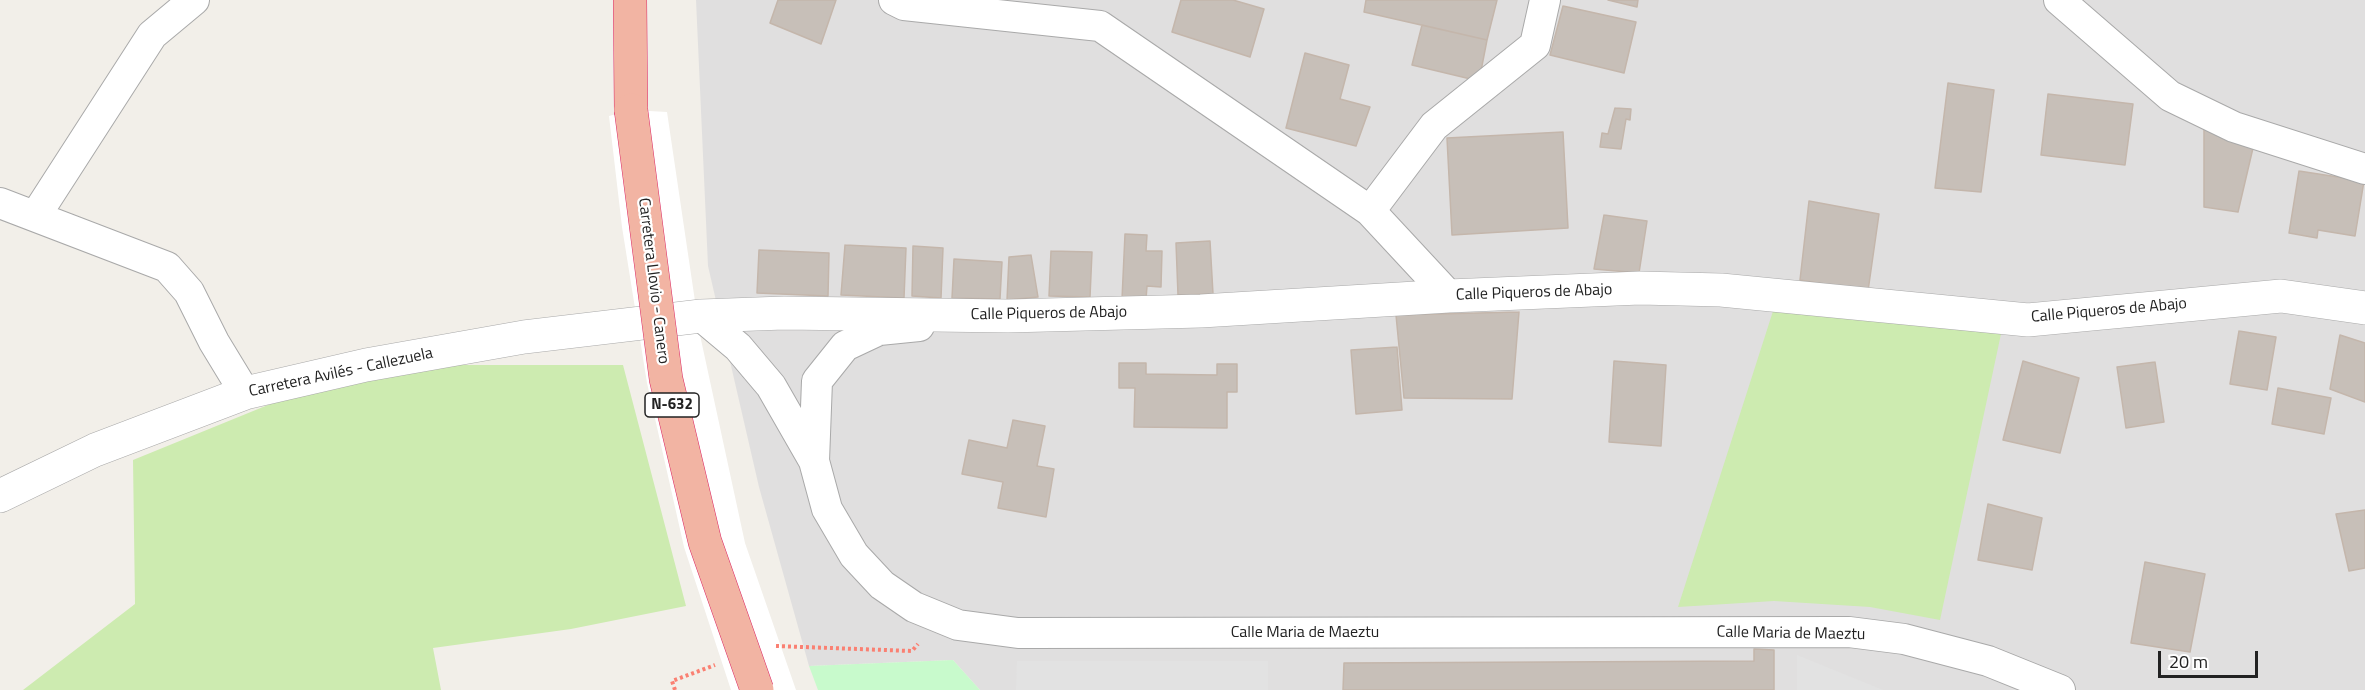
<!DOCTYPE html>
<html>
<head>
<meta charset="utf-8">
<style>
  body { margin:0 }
  #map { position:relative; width:2365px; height:690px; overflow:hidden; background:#f2efe9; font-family:"Titillium Web",sans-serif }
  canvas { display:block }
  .scale { position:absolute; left:2158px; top:651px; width:100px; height:27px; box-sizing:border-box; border:3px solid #222; border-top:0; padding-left:8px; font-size:18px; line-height:21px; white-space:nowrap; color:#222; -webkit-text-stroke:4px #fff; paint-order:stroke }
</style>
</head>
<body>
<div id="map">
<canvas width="2365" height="690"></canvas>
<div class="scale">20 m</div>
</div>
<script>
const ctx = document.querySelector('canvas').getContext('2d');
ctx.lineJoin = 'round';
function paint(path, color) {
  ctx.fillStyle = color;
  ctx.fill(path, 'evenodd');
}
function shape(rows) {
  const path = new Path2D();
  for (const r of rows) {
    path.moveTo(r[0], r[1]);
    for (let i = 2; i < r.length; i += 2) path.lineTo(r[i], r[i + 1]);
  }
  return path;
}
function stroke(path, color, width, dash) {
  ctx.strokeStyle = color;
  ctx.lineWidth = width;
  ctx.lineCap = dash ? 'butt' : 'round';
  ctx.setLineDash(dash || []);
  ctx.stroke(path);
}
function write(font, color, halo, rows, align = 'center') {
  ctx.font = font + ' "Titillium Web",sans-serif';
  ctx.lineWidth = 4.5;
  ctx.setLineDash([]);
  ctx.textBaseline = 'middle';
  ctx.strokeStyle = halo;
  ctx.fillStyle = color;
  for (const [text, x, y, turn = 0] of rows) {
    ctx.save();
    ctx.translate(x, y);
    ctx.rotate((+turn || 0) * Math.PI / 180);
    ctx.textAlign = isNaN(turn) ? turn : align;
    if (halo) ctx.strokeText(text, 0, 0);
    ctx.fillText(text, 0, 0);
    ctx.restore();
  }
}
const residential = shape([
  [696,0,2365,0,2365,690,980,690,953,660,809,666,759,487,708,266]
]);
const grass = shape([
  [1774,308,2001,334,1940,620,1870,607,1774,601,1678,607],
  [366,365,623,365,686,606,571,629,433,648,441,690,23,690,135,604,133,460]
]);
const park = shape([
  [953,660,980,690,818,690,809,666]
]);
const parking = shape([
  [1797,655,1883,690,1797,690],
  [1017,661,1268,661,1268,690,1016,690]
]);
const pier = shape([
  [631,110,667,112,700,335,745,543,796,690,731,690,684,547,647,383,622,227,609,116]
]);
const building = shape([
  [778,0,836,0,821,44,770,23,778,0],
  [1181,0,1233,0,1264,9,1250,57,1172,32,1181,0],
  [1366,0,1497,0,1487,40,1364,12,1366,0],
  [1608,0,1638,0,1637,7,1608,0],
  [1563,6,1636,22,1624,73,1550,55,1563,6],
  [1422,25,1487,40,1479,81,1412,65,1422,25],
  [1305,53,1349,65,1340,99,1370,107,1356,146,1286,128,1305,53],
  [1948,83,1994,90,1981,192,1935,188,1948,83],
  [2048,94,2133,104,2125,165,2041,155,2048,94],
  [1615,108,1631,109,1630,120,1626,119,1621,149,1600,147,1602,133,1608,134,1615,108],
  [2204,121,2253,148,2238,212,2204,207,2204,121],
  [1563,132,1568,228,1452,235,1447,138,1563,132],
  [2299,171,2364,181,2355,236,2318,230,2317,238,2289,233,2299,171],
  [1809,201,1879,214,1868,291,1800,280,1809,201],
  [1604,215,1647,221,1639,273,1594,269,1604,215],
  [1125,234,1147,235,1146,251,1162,251,1161,287,1147,286,1146,299,1122,299,1125,234],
  [1210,241,1213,294,1178,295,1176,243,1210,241],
  [845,245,906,248,904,298,841,295,845,245],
  [913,246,943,248,941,298,912,296,913,246],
  [759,250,829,253,828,296,757,293,759,250],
  [1051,251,1092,252,1090,297,1049,296,1051,251],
  [1031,255,1038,297,1007,300,1009,257,1031,255],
  [954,259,1002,262,1000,299,952,298,954,259],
  [1519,312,1512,399,1404,398,1396,315,1519,312],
  [2239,331,2276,337,2267,390,2230,384,2239,331],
  [2340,335,2365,343,2365,402,2330,389,2340,335],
  [1397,347,1402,410,1356,414,1351,350,1397,347],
  [1614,361,1666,365,1661,446,1609,442,1614,361],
  [2023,361,2079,378,2060,453,2003,440,2023,361],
  [2155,362,2164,422,2126,428,2117,367,2155,362],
  [1119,363,1146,363,1146,374,1217,375,1217,364,1237,364,1237,392,1227,392,1227,428,1134,427,1135,388,1119,388,1119,363],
  [2278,388,2331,398,2324,434,2272,424,2278,388],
  [1013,420,1045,426,1037,466,1054,469,1046,517,998,508,1003,482,962,474,969,440,1007,448,1013,420],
  [1988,504,2042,518,2032,570,1978,560,1988,504],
  [2365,510,2365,568,2349,571,2336,514,2365,510],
  [2145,562,2205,574,2190,652,2131,643,2145,562],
  [1754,649,1774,650,1774,690,1343,690,1344,663,1754,661,1754,649]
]);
const path = shape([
  [776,646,912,651,918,644],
  [675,690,672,681,715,665]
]);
const minor = shape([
  [894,0,904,5,1100,26,1370,211,1449,296],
  [2059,0,2170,96,2234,127,2365,169],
  [0,203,167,267,189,292,214,342,245,393],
  [1370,211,1434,126,1535,45,1545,0],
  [36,215,152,35,194,0],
  [701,316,738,347,771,386,814,461,827,509,854,555,882,585,914,607,958,625,1018,633,1849,632,1904,639,1988,661,2060,690],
  [814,461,817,381,845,346,879,330,919,326]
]);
const tertiary = shape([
  [0,496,95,450,245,393,366,365,524,337,701,316,784,313,1008,316,1201,311,1449,296,1640,288,1721,290,2028,320,2281,296,2365,308]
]);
const trunk = shape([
  [630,0,631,110]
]);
const trunkBridge = shape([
  [631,110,666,379,705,542,757,690]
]);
const shields = [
  [672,405,54]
];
const shieldNames = [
  ["N-632",672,405]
];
const streetNames = [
  ["Carretera Llovio - Canero",653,281,83],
  ["Calle Piqueros de Abajo",1534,293,-2],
  ["Calle Piqueros de Abajo",2109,311,-5],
  ["Calle Piqueros de Abajo",1049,314,-1],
  ["Carretera Avilés - Callezuela",341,373,-12],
  ["Calle Maria de Maeztu",1305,633],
  ["Calle Maria de Maeztu",1791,634,1]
];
paint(residential, '#e0dfdf');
paint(grass, '#cdebb0');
paint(park, '#c8facc');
paint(parking, '#e2e2e2');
paint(pier, '#fff');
paint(building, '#c7bfb8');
stroke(building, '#c4b6ab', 1.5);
stroke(minor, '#a9a9a9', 32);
stroke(tertiary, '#a9a9a9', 34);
stroke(trunk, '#dc2a67', 34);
stroke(path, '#fa8072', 4, [3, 3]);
stroke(minor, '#fff', 30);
stroke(tertiary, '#fff', 33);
stroke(trunk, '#f2b4a3', 33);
stroke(trunkBridge, '#dc2a67', 34, []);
stroke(trunkBridge, '#f2b4a3', 33);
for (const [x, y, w] of shields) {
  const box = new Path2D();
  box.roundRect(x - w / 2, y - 12, w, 24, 4.5);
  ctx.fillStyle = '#fff';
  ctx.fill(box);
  stroke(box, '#222', 1.5);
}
write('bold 15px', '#222', null, shieldNames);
write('16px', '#222', '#fff', streetNames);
</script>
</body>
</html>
